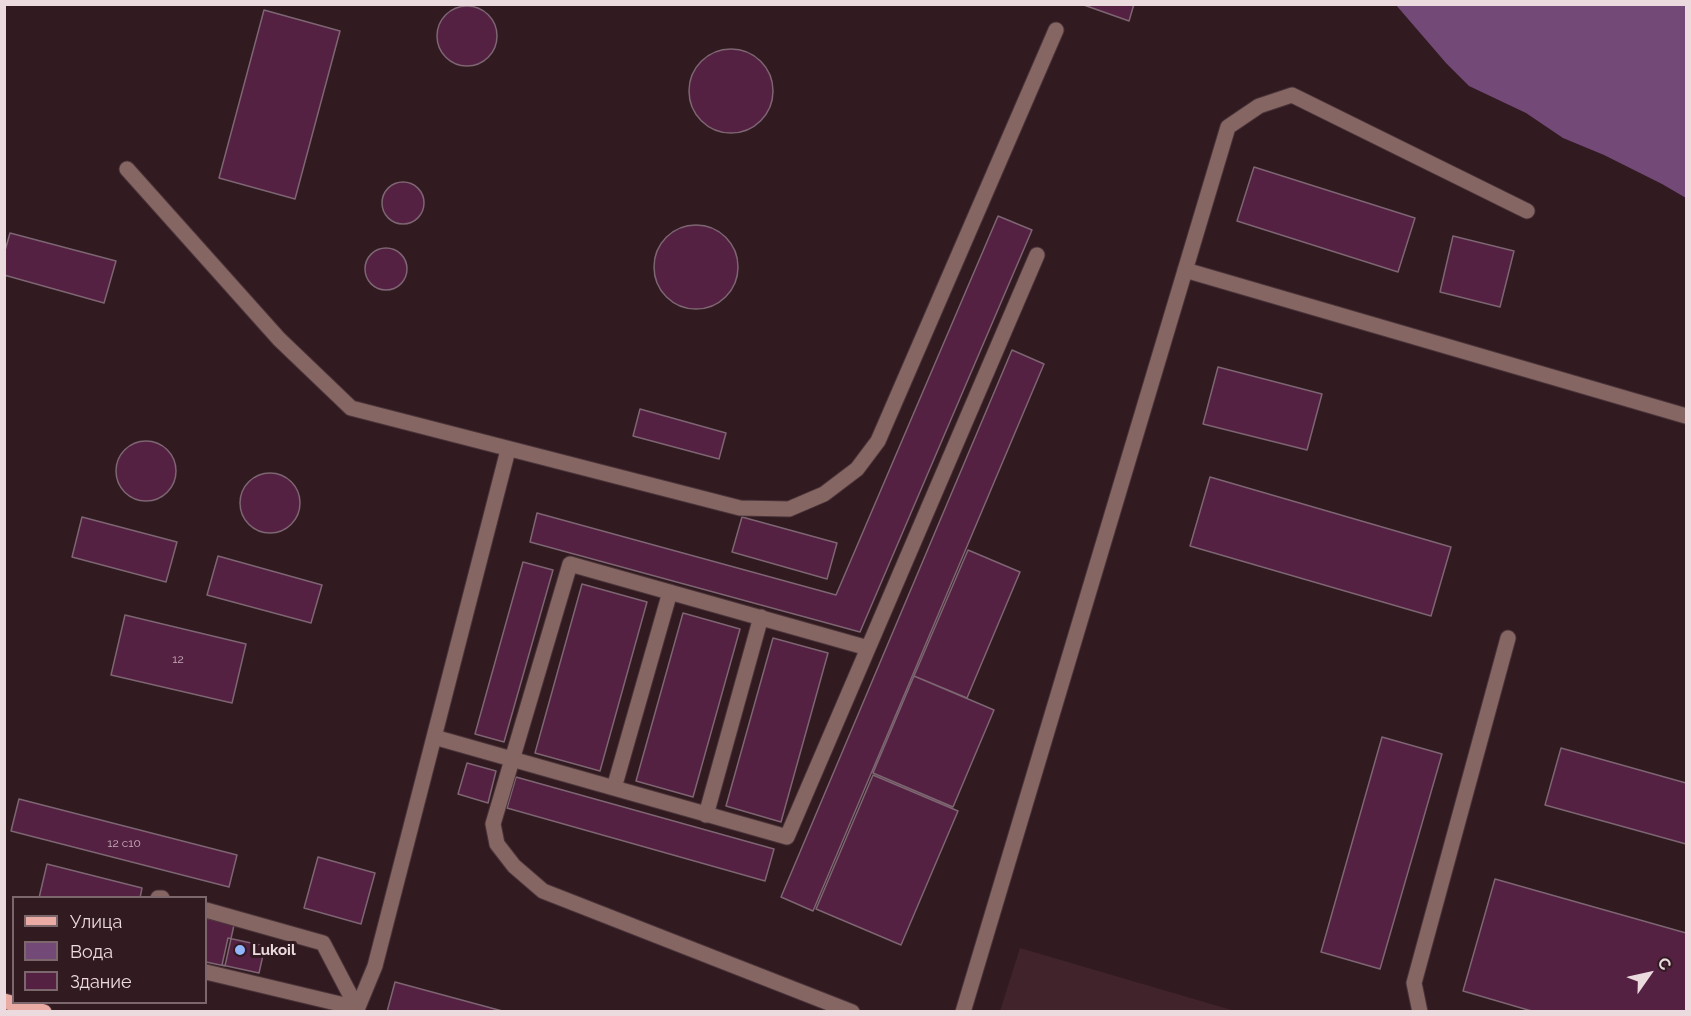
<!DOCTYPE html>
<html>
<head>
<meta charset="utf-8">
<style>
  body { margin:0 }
  #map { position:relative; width:1691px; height:1016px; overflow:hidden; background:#311a20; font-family:Raleway,sans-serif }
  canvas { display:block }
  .frame { position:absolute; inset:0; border:6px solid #ebdbde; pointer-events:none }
  .legend { position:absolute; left:12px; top:896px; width:195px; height:108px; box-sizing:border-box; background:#311a20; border:2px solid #7b676c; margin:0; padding:8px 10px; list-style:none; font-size:18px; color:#ebdbde }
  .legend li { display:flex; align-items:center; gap:12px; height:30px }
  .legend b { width:30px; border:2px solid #7b676c }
  .north { position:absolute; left:1619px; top:944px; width:60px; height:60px; -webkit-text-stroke:4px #311a20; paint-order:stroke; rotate:56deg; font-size:16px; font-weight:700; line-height:24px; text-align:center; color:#ebdbde }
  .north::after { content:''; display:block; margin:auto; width:21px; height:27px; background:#ebdbde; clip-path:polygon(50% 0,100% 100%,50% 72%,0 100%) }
</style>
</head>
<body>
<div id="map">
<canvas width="1691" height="1016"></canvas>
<div class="frame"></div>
<ul class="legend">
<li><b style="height:8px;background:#eaaba5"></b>Улица</li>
<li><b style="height:16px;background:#734977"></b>Вода</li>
<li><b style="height:16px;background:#552142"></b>Здание</li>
</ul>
<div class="north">С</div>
</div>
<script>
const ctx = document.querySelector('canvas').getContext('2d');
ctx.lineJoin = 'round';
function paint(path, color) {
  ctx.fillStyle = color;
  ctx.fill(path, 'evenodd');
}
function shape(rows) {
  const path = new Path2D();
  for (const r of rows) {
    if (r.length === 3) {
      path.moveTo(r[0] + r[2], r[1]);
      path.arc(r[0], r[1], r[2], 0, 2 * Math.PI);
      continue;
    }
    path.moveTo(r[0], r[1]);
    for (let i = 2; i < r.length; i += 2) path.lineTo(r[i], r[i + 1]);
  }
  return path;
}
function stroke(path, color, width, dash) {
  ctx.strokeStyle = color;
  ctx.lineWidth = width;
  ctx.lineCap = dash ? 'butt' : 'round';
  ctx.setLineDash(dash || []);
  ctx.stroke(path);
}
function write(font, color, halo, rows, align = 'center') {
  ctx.font = font + ' Raleway,sans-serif';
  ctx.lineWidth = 6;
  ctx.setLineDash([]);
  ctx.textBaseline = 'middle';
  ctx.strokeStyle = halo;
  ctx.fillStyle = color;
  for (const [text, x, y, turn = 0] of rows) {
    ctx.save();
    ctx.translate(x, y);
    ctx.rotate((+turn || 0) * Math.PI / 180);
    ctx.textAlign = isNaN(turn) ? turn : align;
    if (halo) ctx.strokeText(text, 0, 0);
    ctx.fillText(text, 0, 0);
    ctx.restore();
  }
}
const built = shape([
  [1020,948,1235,1011,1000,1011]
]);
const water = shape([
  [1396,5,1686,5,1686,198,1662,184,1604,155,1563,138,1526,113,1469,86,1446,63]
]);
const building = shape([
  [1081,4,1134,4,1129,21,1081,4],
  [467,36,30],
  [264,10,340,31,295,199,219,178,264,10],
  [731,91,42],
  [1254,167,1415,218,1398,272,1237,221,1254,167],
  [403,203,21],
  [998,216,1032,230,860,632,530,542,537,513,836,595,998,216],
  [696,267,42],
  [10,233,116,261,104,303,4,275,4,254,10,233],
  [1453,236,1514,251,1500,307,1440,292,1453,236],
  [386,269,21],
  [1012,350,1044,364,813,911,781,897,1012,350],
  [1218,367,1322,394,1307,450,1203,424,1218,367],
  [640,409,726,433,719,459,633,436,640,409],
  [146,471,30],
  [270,503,30],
  [1210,477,1451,547,1431,616,1190,546,1210,477],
  [82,517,177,542,166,582,72,557,82,517],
  [742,517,837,543,827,579,732,552,742,517],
  [968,550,1020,572,967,698,914,676,968,550],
  [218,556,322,585,311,623,207,595,218,556],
  [523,562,553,570,504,742,475,734,523,562],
  [582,584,647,602,600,771,535,753,582,584],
  [683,613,740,629,693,797,636,781,683,613],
  [125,615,246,644,232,703,111,675,125,615],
  [773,638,828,653,781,822,726,806,773,638],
  [914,676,994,710,953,807,873,773,914,676],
  [1382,737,1442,754,1380,969,1321,952,1382,737],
  [1561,748,1686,783,1686,844,1545,805,1561,748],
  [467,763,496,771,488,803,458,794,467,763],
  [873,775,958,811,901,945,816,909,873,775],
  [516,777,774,849,765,881,507,808,516,777],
  [19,799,237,855,229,887,11,831,19,799],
  [318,857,375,873,361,924,304,908,318,857],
  [47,864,142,888,140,898,39,898,47,864],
  [1495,879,1686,933,1686,1012,1535,1012,1463,991,1495,879],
  [206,918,234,925,225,966,206,962,206,918],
  [228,938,265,946,259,973,222,965,228,938],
  [395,982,506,1012,387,1012,395,982]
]);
const minor = shape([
  [127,169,279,339,351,408,740,508,789,509,824,494,857,469,878,441,1056,30],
  [1185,270,1686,416],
  [434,737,787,837,1037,255],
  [614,788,670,592],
  [706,815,761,617],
  [158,898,162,898],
  [206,910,323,943,357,1008],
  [206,972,357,1008],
  [356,1012,375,966,508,450],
  [852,1012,543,891,514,866,497,844,493,824,570,564,868,648],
  [963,1012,1228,127,1259,106,1292,95,1527,211],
  [1420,1012,1414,983,1508,638]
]);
const major = shape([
  [4,1001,44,1012]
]);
const markers = [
  [240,950,6,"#92b7fd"]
];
const numberNames = [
  ["12",178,659],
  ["12 с10",124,843]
];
const poiNames = [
  ["Lukoil",252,950]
];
paint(built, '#40232b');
paint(water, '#734977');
paint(building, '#552142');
stroke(building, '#7d6572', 1.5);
stroke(minor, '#4b353b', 17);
stroke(major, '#4b353b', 17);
stroke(minor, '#856663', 15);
stroke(major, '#eaaba5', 15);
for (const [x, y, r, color] of markers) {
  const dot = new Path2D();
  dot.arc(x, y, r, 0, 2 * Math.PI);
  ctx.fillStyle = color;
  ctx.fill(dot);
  stroke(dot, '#311a20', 2);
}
write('12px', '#c6acb7', null, numberNames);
write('bold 15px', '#ebdbde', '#311a20', poiNames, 'left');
</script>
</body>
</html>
